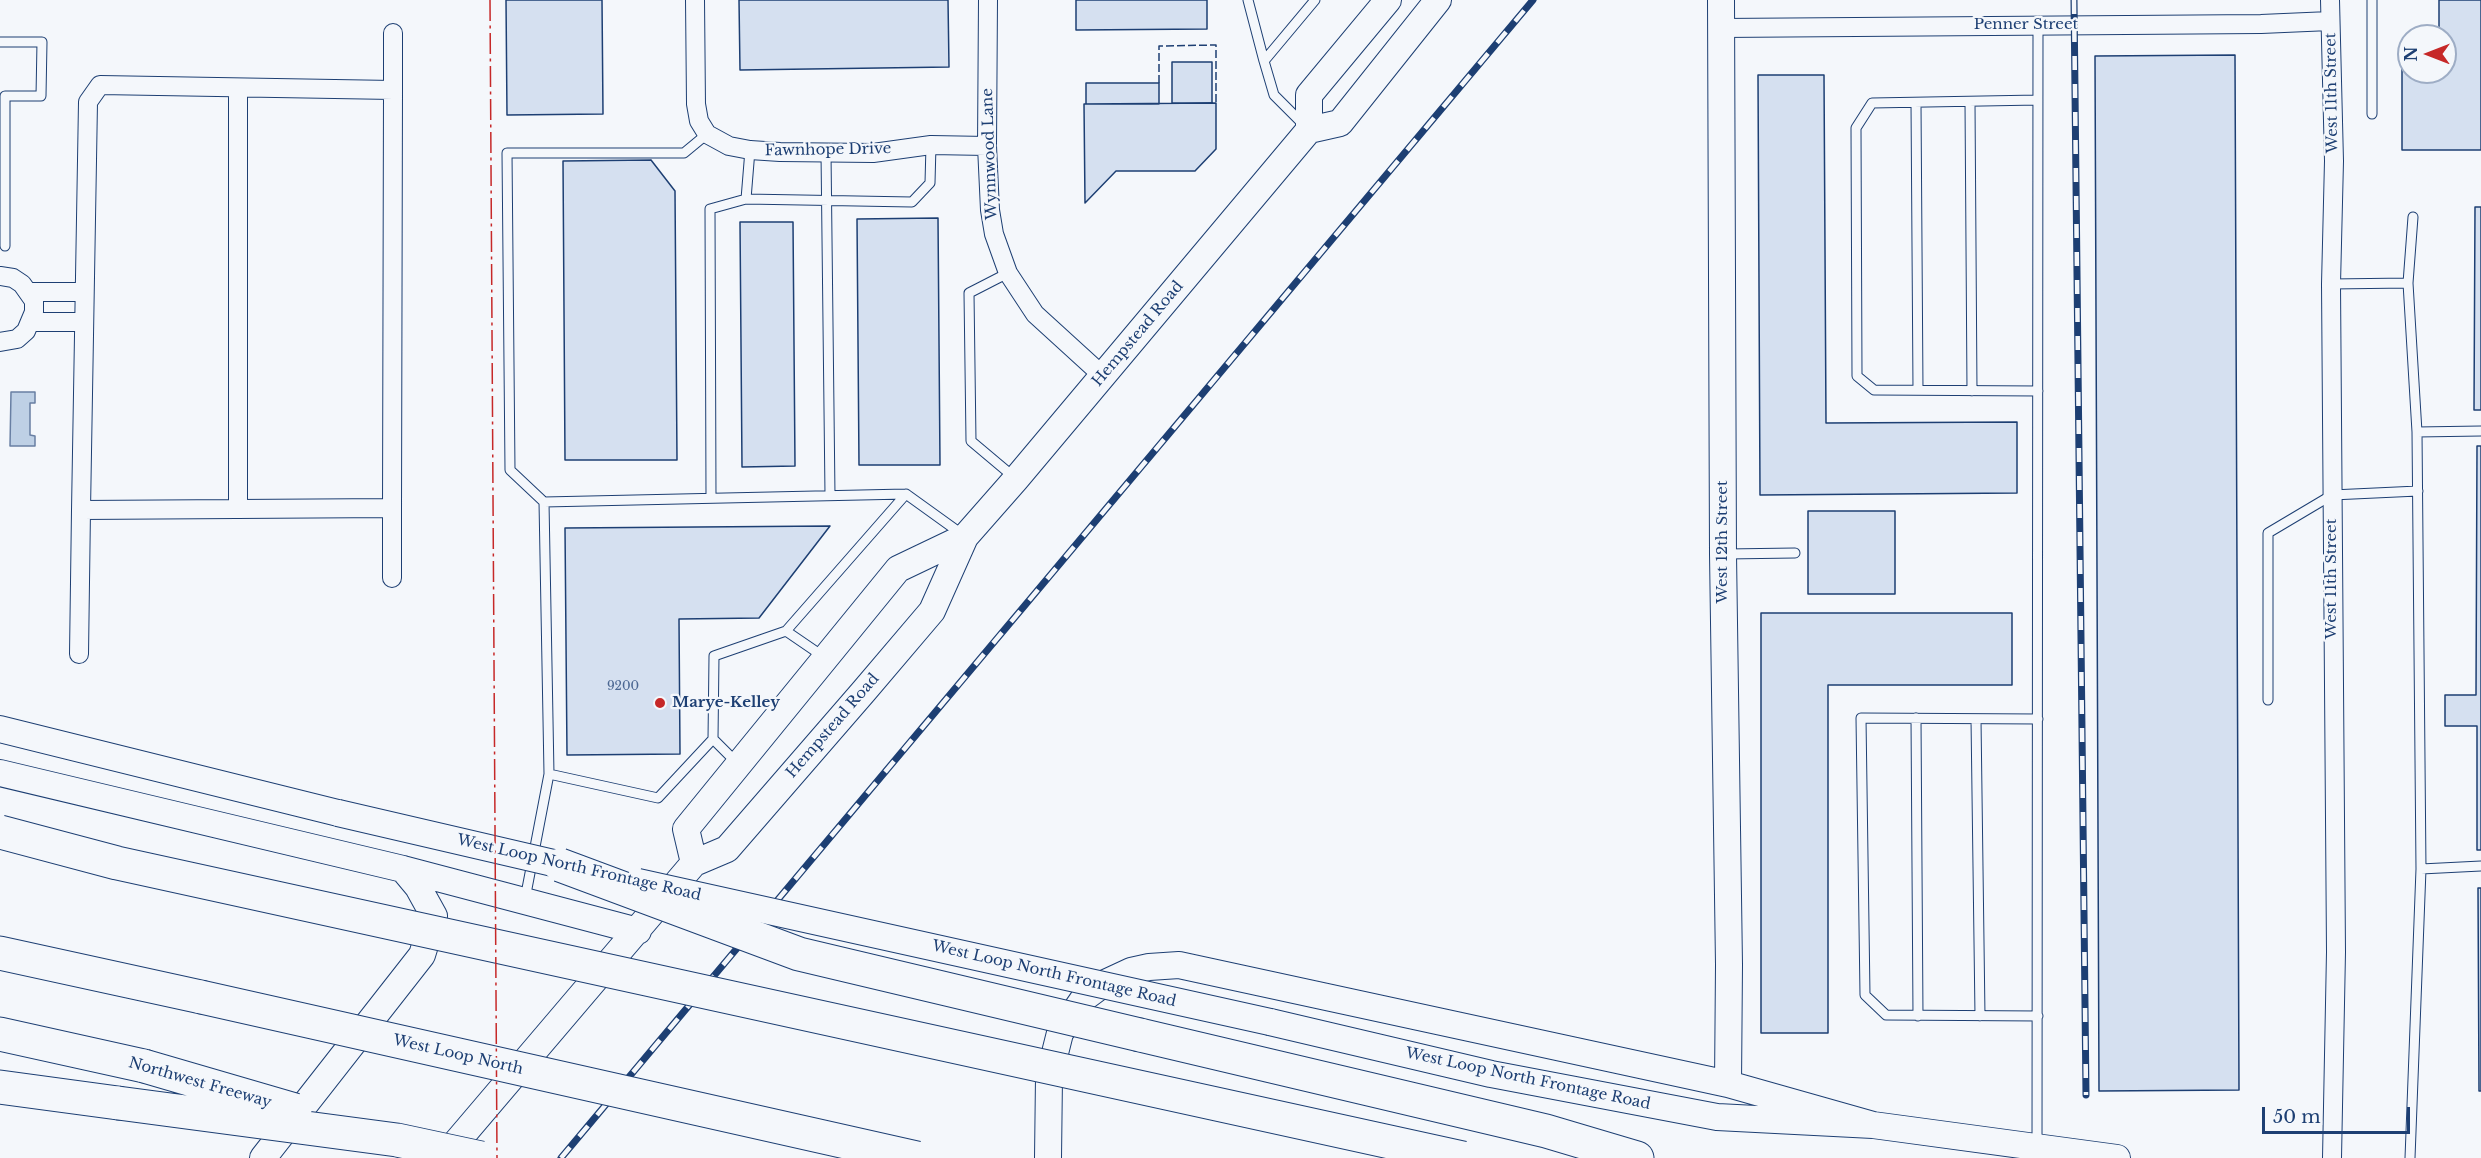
<!DOCTYPE html>
<html>
<head>
<meta charset="utf-8">
<style>
  body { margin:0 }
  #map { position:relative; width:2481px; height:1158px; overflow:hidden; background:#f4f7fb; font-family:"Libre Baskerville",serif }
  canvas { display:block }
  .north { position:absolute; left:2397px; top:24px; width:60px; height:60px; box-sizing:border-box; background:#f4f7fb; border:2px solid #9eadc5; border-radius:50%; rotate:270deg; font-size:16px; font-weight:700; line-height:24px; text-align:center; color:#1d3f73 }
  .north::after { content:''; display:block; margin:auto; width:21px; height:27px; background:#c62828; clip-path:polygon(50% 0,100% 100%,50% 72%,0 100%) }
  .scale { position:absolute; left:2262px; top:1107px; width:148px; height:27px; box-sizing:border-box; border:3px solid #1d3f73; border-top:0; padding-left:8px; font-size:18px; line-height:21px; white-space:nowrap; color:#1d3f73; -webkit-text-stroke:4px #f4f7fb; paint-order:stroke }
</style>
</head>
<body>
<div id="map">
<canvas width="2481" height="1158"></canvas>
<div class="north">N</div>
<div class="scale">50 m</div>
</div>
<script>
const ctx = document.querySelector('canvas').getContext('2d');
ctx.lineJoin = 'round';
function paint(path, color) {
  ctx.fillStyle = color;
  ctx.fill(path, 'evenodd');
}
function shape(rows) {
  const path = new Path2D();
  for (const r of rows) {
    path.moveTo(r[0], r[1]);
    for (let i = 2; i < r.length; i += 2) path.lineTo(r[i], r[i + 1]);
  }
  return path;
}
function stroke(path, color, width, dash) {
  ctx.strokeStyle = color;
  ctx.lineWidth = width;
  ctx.lineCap = dash ? 'butt' : 'round';
  ctx.setLineDash(dash || []);
  ctx.stroke(path);
}
function write(font, color, halo, rows, align = 'center') {
  ctx.font = font + ' "Libre Baskerville",serif';
  ctx.lineWidth = 4.5;
  ctx.setLineDash([]);
  ctx.textBaseline = 'middle';
  ctx.strokeStyle = halo;
  ctx.fillStyle = color;
  for (const [text, x, y, turn = 0] of rows) {
    ctx.save();
    ctx.translate(x, y);
    ctx.rotate((+turn || 0) * Math.PI / 180);
    ctx.textAlign = isNaN(turn) ? turn : align;
    if (halo) ctx.strokeText(text, 0, 0);
    ctx.fillText(text, 0, 0);
    ctx.restore();
  }
}
const water = shape([
  [11,392,35,392,35,403,30,403,30,435,35,436,35,446,10,446,11,392]
]);
const building = shape([
  [506,0,602,0,603,114,507,115,506,0],
  [739,0,948,0,949,67,740,70,739,0],
  [1076,0,1207,0,1207,29,1076,30,1076,0],
  [2439,0,2481,0,2481,150,2402,150,2402,55,2409,55,2409,72,2445,72,2445,36,2439,36,2439,0],
  [2235,55,2239,1090,2099,1091,2095,56,2235,55],
  [1172,62,1212,62,1212,103,1172,103,1172,62],
  [1758,75,1824,75,1826,423,2017,422,2017,493,1760,495,1758,75],
  [1086,83,1159,83,1159,104,1086,104,1086,83],
  [1216,103,1216,149,1195,171,1116,171,1085,203,1084,104,1216,103],
  [651,160,675,191,677,460,565,460,563,161,651,160],
  [2475,207,2481,207,2481,410,2474,410,2475,207],
  [938,218,940,465,859,465,857,219,938,218],
  [740,222,793,222,795,466,742,467,740,222],
  [2477,446,2481,446,2481,850,2477,850,2477,726,2445,726,2445,695,2476,695,2477,446],
  [1808,511,1895,511,1895,594,1808,594,1808,511],
  [830,526,759,618,679,619,680,754,567,755,565,528,830,526],
  [1761,613,2012,613,2012,685,1828,685,1828,1033,1761,1033,1761,613],
  [2478,888,2481,888,2481,1091,2479,1091,2478,888]
]);
const lane = shape([
  [1248,0,1264,61],
  [0,42,42,42,41,96,5,96,5,246],
  [2038,100,1872,103,1856,128,1857,376,1874,390,2038,391],
  [1970,102,1972,391],
  [1916,103,1918,390],
  [2372,114,2372,0],
  [1305,126,1274,95,1264,61,1315,0],
  [707,134,684,153,507,153,510,470,544,502,906,494,963,535],
  [826,153,830,495],
  [746,199,750,150],
  [1008,273,969,293,971,441,1015,478],
  [2331,284,2408,283],
  [2417,432,2481,431],
  [711,497,710,209,746,199,912,202,930,183,931,145],
  [1726,554,1795,553],
  [786,631,824,657],
  [2268,700,2268,533,2332,495,2418,491],
  [1916,718,1918,1016],
  [1976,719,1980,1016],
  [2038,719,1861,718,1865,995,1886,1015,2038,1016],
  [713,739,737,763],
  [549,774,658,798,713,739,714,656,786,631,906,494],
  [2421,869,2481,866],
  [525,899,549,774,544,502],
  [2037,1145,2038,25],
  [2410,1158,2421,869,2417,432,2408,283,2413,217]
]);
const street = shape([
  [695,0,696,104,699,121,707,134,729,146,750,150,780,152,873,153,931,145,987,146],
  [988,0,987,146,990,210,994,234,1008,273,1035,314,1103,376],
  [2330,0,2334,161,2331,284,2336,952,2332,1158],
  [1721,28,2261,24,2330,21],
  [393,33,393,90],
  [100,85,393,90,392,508,81,510,88,102,100,85],
  [238,88,238,509],
  [0,276,13,278,22,284,34,301,34,312,26,331,17,339,0,342],
  [29,292,84,292],
  [32,322,84,322],
  [392,508,392,578],
  [79,654,81,510]
]);
const secondary = shape([
  [1721,0,1723,554,1729,965,1728,1084],
  [1309,130,1309,95,1388,0],
  [0,729,338,813],
  [0,773,403,869,638,931],
  [694,863,686,829,898,569,965,537],
  [1270,1022,1491,1074,1717,1117,1873,1125,2117,1158],
  [263,1158,422,955,434,916,418,887,403,869],
  [443,1158,694,863,727,849,864,691,932,611,965,537,1016,479,1309,130,1340,123,1438,0],
  [1048,1158,1049,1077,1060,1033,1084,998,1103,984,1131,971,1149,967,1179,965,1728,1084,1873,1125]
]);
const highway = shape([
  [0,953,201,997],
  [0,1034,144,1066],
  [1140,1035,1546,1131,1637,1158],
  [0,1087,118,1103]
]);
const rail = shape([
  [2074,0,2086,1095],
  [561,1158,1533,0]
]);
const secondaryBridge = shape([
  [338,813,579,869],
  [638,882,1270,1022]
]);
const highwayBridge = shape([
  [0,832,117,863,1463,1158],
  [560,865,799,954,1140,1035],
  [201,997,917,1158],
  [144,1066,295,1110],
  [118,1103,397,1140,481,1158]
]);
const fence = shape([
  [1159,83,1159,46,1216,45,1216,103]
]);
const power = shape([
  [490,0,497,1158]
]);
const markers = [
  [660,703,6,"#c62828"]
];
const numberNames = [
  ["9200",623,687]
];
const streetNames = [
  ["Penner Street",2026,25],
  ["West 11th Street",2332,93,-91],
  ["Fawnhope Drive",828,150,-1],
  ["Wynnwood Lane",990,154,-92],
  ["Hempstead Road",1138,334,-50],
  ["West 12th Street",1723,542,-90],
  ["West 11th Street",2332,579,-90],
  ["Hempstead Road",833,726,-49],
  ["West Loop North Frontage Road",579,868,13],
  ["West Loop North Frontage Road",1054,974,13],
  ["West Loop North",458,1055,13],
  ["West Loop North Frontage Road",1528,1079,12],
  ["Northwest Freeway",200,1083,16]
];
const poiNames = [
  ["Marye-Kelley",672,703]
];
paint(water, '#bed0e5');
stroke(water, '#687fa3', 1.5);
paint(building, '#d5e0f0');
stroke(building, '#1d3f73', 1.5);
stroke(lane, '#1d3f73', 11);
stroke(street, '#1d3f73', 20);
stroke(secondary, '#1d3f73', 28);
stroke(highway, '#1d3f73', 35);
stroke(lane, '#f4f7fb', 9);
stroke(street, '#f4f7fb', 18);
stroke(secondary, '#f4f7fb', 26);
stroke(highway, '#f4f7fb', 33);
stroke(rail, '#1d3f73', 7);
stroke(rail, '#f4f7fb', 4.5, [14]);
stroke(secondaryBridge, '#1d3f73', 28, []);
stroke(highwayBridge, '#1d3f73', 35, []);
stroke(secondaryBridge, '#f4f7fb', 26);
stroke(highwayBridge, '#f4f7fb', 33);
stroke(fence, '#1d3f73', 1.5, [8, 3]);
stroke(power, '#c62828', 1.5, [21, 4.5, 3, 4.5]);
for (const [x, y, r, color] of markers) {
  const dot = new Path2D();
  dot.arc(x, y, r, 0, 2 * Math.PI);
  ctx.fillStyle = color;
  ctx.fill(dot);
  stroke(dot, '#f4f7fb', 2);
}
write('12px', '#4b6792', null, numberNames);
write('15px', '#1d3f73', '#f4f7fb', streetNames);
write('bold 15px', '#1d3f73', '#f4f7fb', poiNames, 'left');
</script>
</body>
</html>
